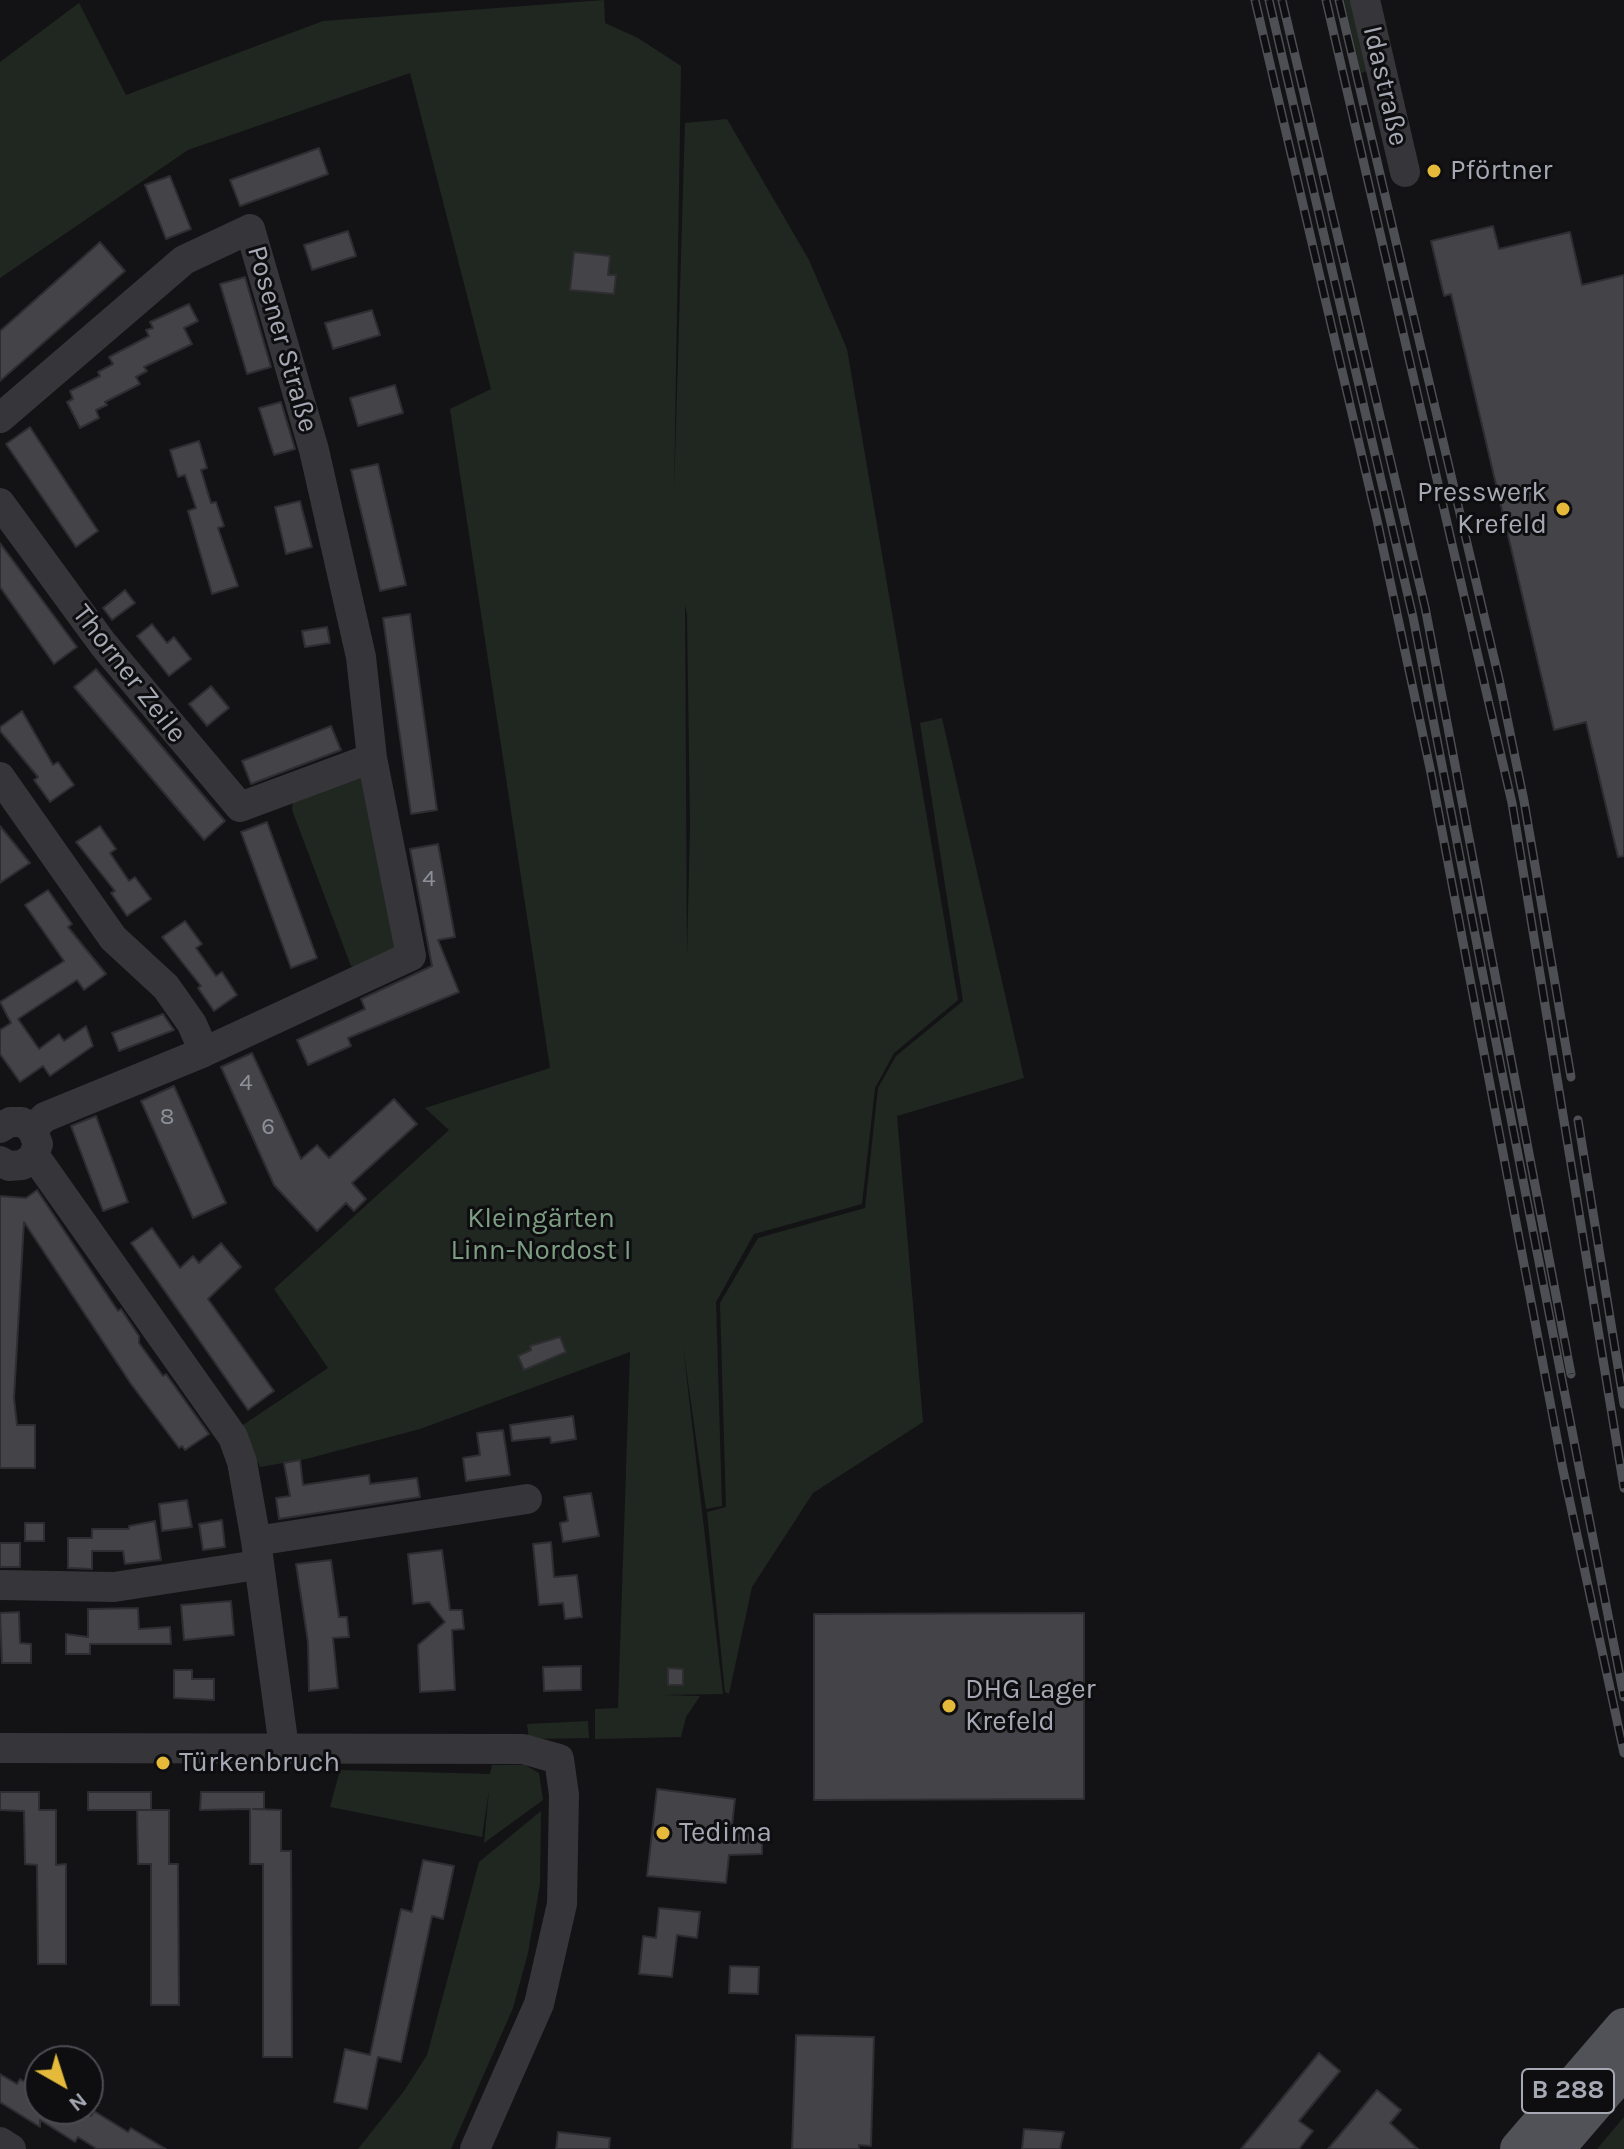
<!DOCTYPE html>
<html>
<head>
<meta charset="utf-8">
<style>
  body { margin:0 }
  #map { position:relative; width:1624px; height:2149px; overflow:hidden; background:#131315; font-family:Karla,sans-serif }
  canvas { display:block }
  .north { position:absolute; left:24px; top:2045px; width:80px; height:80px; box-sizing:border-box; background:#0e0e10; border:2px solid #4b4c52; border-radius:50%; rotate:141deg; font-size:22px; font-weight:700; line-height:32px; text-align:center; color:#a6a9b4 }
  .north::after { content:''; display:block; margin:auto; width:28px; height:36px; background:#e5ba3b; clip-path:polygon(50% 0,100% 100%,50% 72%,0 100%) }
</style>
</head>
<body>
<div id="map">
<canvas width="1624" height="2149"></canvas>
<div class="north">N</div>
</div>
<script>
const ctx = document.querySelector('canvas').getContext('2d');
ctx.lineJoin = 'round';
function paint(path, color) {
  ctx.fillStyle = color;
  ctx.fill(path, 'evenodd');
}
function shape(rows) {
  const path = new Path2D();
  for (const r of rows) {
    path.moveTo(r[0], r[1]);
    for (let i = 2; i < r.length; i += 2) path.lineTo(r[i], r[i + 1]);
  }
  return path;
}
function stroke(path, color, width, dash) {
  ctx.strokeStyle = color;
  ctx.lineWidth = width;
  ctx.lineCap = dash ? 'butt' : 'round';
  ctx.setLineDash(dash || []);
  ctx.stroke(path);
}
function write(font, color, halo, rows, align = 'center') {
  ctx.font = font + ' Karla,sans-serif';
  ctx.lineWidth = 6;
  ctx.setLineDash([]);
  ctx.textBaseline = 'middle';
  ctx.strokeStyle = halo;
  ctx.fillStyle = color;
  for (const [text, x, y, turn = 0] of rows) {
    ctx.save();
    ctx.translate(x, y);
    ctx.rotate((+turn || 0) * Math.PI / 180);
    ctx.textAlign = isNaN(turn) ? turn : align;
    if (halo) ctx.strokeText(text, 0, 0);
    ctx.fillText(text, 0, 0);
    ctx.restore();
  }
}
const green = shape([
  [604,0,605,23,638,38,681,66,674,493,685,123,727,119,809,260,847,349,958,1000,894,1053,875,1088,862,1204,754,1234,716,1302,722,1506,706,1509,683,1346,723,1694,661,1695,700,1696,686,1717,681,1737,595,1739,595,1709,618,1708,630,1352,420,1429,306,1459,260,1467,240,1427,328,1368,274,1289,449,1130,425,1108,550,1068,450,409,491,389,410,73,188,150,0,278,0,62,79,3,126,95,323,21],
  [685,605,687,615,690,826,687,956],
  [1344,0,1353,0,1368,71,1361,73],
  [942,718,1024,1078,897,1116,923,1422,813,1493,752,1587,729,1694,725,1692,707,1512,726,1507,720,1303,758,1238,865,1208,878,1088,896,1056,963,1001,920,723],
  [362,772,397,950,358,967,351,966,292,810,293,800],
  [588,1721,589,1738,529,1739,527,1724],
  [492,1765,525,1765,539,1773,543,1800,484,1843,489,1790,482,1837,330,1807,340,1770,490,1774],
  [541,1811,540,1884,528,1953,513,2008,451,2149,358,2149,404,2091,427,2055,479,1862],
  [1624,2117,1624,2149,1597,2149]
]);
const building = shape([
  [319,148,328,174,240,206,230,180,319,148],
  [170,176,191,229,166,239,145,185,170,176],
  [1493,226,1499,249,1570,232,1582,285,1624,275,1624,856,1618,857,1586,722,1554,730,1451,294,1444,296,1431,241,1493,226],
  [348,231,356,256,312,270,304,245,348,231],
  [100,242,125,271,0,381,0,331,100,242],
  [574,252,610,256,608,275,616,275,614,294,570,290,574,252],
  [245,277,271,367,247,374,220,284,245,277],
  [189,304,198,321,184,328,192,344,144,367,147,371,136,377,140,384,105,402,107,405,96,410,99,418,80,428,67,402,73,399,70,391,100,376,98,372,113,364,109,357,149,336,146,330,153,328,150,322,189,304],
  [372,310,380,335,333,349,325,323,372,310],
  [395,385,403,413,358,426,350,398,395,385],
  [281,402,295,449,274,455,259,408,281,402],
  [30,427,98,531,76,547,6,444,30,427],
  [199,441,207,468,201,470,211,503,216,502,224,526,218,528,238,586,212,594,188,511,196,508,185,475,178,477,170,450,199,441],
  [378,464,406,585,380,591,351,470,378,464],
  [300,501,312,547,286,554,275,507,300,501],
  [0,543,77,647,54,664,0,587,0,543],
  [125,590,135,603,112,620,103,608,125,590],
  [410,614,437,810,411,814,383,618,410,614],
  [152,624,167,643,174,637,191,659,169,676,137,636,152,624],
  [327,627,330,643,305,647,302,631,327,627],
  [96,669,225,821,204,840,74,687,96,669],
  [211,686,229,708,207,726,189,704,211,686],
  [22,711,53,765,58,762,74,785,50,802,34,780,38,777,0,731,0,727,22,711],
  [331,726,341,750,251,784,242,761,331,726],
  [267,822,317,958,291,968,241,832,267,822],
  [0,826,30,863,0,883,0,826],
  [100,826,116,849,110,853,129,881,135,877,151,899,127,916,111,893,115,891,76,842,100,826],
  [438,844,455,937,438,940,459,992,348,1038,351,1046,308,1065,297,1040,365,1009,361,999,432,966,410,849,438,844],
  [48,890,72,924,68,927,106,974,84,990,77,980,18,1019,39,1049,59,1034,64,1041,86,1026,93,1046,50,1076,43,1066,20,1082,0,1054,0,1030,11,1023,0,1002,64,961,25,905,48,890],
  [185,921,202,944,196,948,216,976,222,972,237,995,214,1011,198,988,201,986,162,937,185,921],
  [163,1014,174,1030,119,1051,112,1033,163,1014],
  [252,1053,301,1159,317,1145,329,1158,394,1099,417,1124,352,1183,366,1199,354,1211,346,1203,317,1231,274,1185,221,1067,252,1053],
  [174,1086,226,1203,193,1218,141,1101,174,1086],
  [96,1116,128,1202,103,1211,71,1126,96,1116],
  [37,1190,118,1311,121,1309,139,1336,139,1343,163,1376,166,1374,209,1434,185,1450,182,1446,179,1448,131,1384,24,1222,14,1398,17,1425,35,1425,35,1468,0,1468,0,1196,26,1198,37,1190],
  [152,1228,180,1268,193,1256,199,1263,221,1243,241,1267,208,1299,274,1391,248,1410,131,1243,152,1228],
  [560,1337,566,1352,524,1370,518,1356,531,1350,530,1346,560,1337],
  [573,1416,576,1439,551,1443,550,1437,512,1441,510,1425,573,1416],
  [503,1430,510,1475,466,1481,463,1458,480,1455,477,1433,503,1430],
  [300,1460,303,1485,369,1475,370,1484,417,1478,420,1497,279,1519,276,1498,290,1496,284,1463,300,1460],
  [591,1493,599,1536,563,1542,560,1523,568,1521,564,1497,591,1493],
  [187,1500,192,1527,162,1531,159,1504,187,1500],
  [222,1520,225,1547,203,1550,199,1524,222,1520],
  [155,1521,161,1560,125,1564,123,1551,92,1551,92,1569,68,1568,68,1538,92,1538,92,1529,129,1529,129,1526,155,1521],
  [25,1523,44,1523,44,1541,25,1541,25,1523],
  [551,1542,554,1577,577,1575,582,1617,565,1619,563,1603,539,1605,533,1544,551,1542],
  [0,1543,20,1543,20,1567,0,1567,0,1543],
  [442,1550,450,1610,462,1610,464,1629,452,1630,455,1690,420,1692,418,1645,445,1622,429,1602,413,1604,408,1554,442,1550],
  [331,1560,339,1617,347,1617,349,1637,333,1638,338,1688,309,1691,308,1642,296,1564,331,1560],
  [231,1601,234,1635,184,1640,181,1605,231,1601],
  [138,1608,139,1629,170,1627,171,1644,90,1644,90,1654,66,1654,66,1634,88,1637,88,1609,138,1608],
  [19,1612,20,1643,31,1644,31,1663,2,1663,0,1613,19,1612],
  [1084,1613,1084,1799,814,1800,814,1614,1084,1613],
  [581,1666,581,1690,544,1691,543,1667,581,1666],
  [668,1668,683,1669,683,1685,668,1685,668,1668],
  [174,1670,192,1670,192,1679,214,1679,214,1700,174,1698,174,1670],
  [657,1789,735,1799,731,1834,762,1833,762,1854,729,1855,726,1883,647,1876,657,1789],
  [0,1792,39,1792,39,1810,56,1810,56,1865,66,1864,66,1964,38,1964,37,1865,25,1864,24,1811,0,1810,0,1792],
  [88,1792,151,1792,151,1810,88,1810,88,1792],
  [201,1792,264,1792,264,1809,253,1809,281,1810,281,1851,291,1851,292,2057,263,2057,263,1864,250,1864,250,1809,200,1810,201,1792],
  [137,1810,169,1810,169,1864,178,1864,179,2005,151,2005,151,1864,138,1864,137,1810],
  [423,1860,454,1866,443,1919,432,1916,401,2062,378,2057,367,2109,334,2102,345,2049,370,2055,401,1909,412,1912,423,1860],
  [659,1908,700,1912,697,1938,677,1935,672,1977,639,1974,643,1936,656,1938,659,1908],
  [730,1966,759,1967,758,1994,729,1993,730,1966],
  [796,2035,874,2037,871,2146,859,2145,859,2149,792,2149,796,2035],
  [1319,2053,1340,2071,1299,2121,1313,2131,1299,2149,1241,2149,1319,2053],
  [0,2074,17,2084,20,2079,40,2091,40,2109,80,2109,91,2116,94,2111,128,2132,131,2128,166,2149,97,2149,78,2137,75,2142,40,2120,40,2127,0,2102,0,2074],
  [1377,2090,1401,2110,1390,2123,1418,2149,1328,2149,1377,2090],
  [1024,2129,1064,2132,1060,2149,1022,2149,1024,2129],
  [558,2132,610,2138,609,2149,556,2149,558,2132]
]);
const minor = shape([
  [1365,0,1405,172],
  [0,418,184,260,250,229,314,450,361,657,372,758,411,956,204,1052,45,1117,32,1129],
  [0,503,103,644,240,807,372,758],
  [0,777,113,938,166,987,192,1024,204,1052],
  [0,1128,10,1122,22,1122,32,1129,38,1144,33,1158,22,1165,9,1166,0,1161],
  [34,1155,233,1437,242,1462,256,1541,284,1748],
  [256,1541,527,1499],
  [0,1585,114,1587,257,1565],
  [0,1748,523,1749,559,1759,564,1795,562,1904,539,2004,475,2149],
  [0,2142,11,2149]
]);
const major = shape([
  [1519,2149,1624,2027],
  [1555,2149,1624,2069]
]);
const rail = shape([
  [1255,0,1377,520,1431,773,1563,1470,1624,1753],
  [1269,0,1413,617,1624,1697],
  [1282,0,1425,607,1571,1374],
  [1326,0,1512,803,1624,1488],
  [1339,0,1499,679,1524,801,1571,1077],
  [1578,1120,1624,1404]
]);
const markers = [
  [1434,171,8,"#e5ba3b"],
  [1563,509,8,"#e5ba3b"],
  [949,1706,8,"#e5ba3b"],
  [163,1763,8,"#e5ba3b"],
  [663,1833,8,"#e5ba3b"]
];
const numberNames = [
  ["4",429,879],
  ["4",246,1083],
  ["8",167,1117],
  ["6",268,1127]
];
const shields = [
  [1568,2091,92]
];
const shieldNames = [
  ["B 288",1568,2091]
];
const streetNames = [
  ["Idastraße",1385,86,77],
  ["Posener Straße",282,339,74],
  ["Thorner Zeile",129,674,52]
];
const poiNames = [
  ["Pförtner",1450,171],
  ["Presswerk",1547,493,"right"],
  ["Krefeld",1547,525,"right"],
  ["DHG Lager",965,1690],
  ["Krefeld",965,1722],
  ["Türkenbruch",179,1763],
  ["Tedima",679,1833]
];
const parkNames = [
  ["Kleingärten",541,1219],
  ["Linn-Nordost I",541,1251]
];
paint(green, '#202721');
paint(building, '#434348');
stroke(building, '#2e2d31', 2);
stroke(minor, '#35353a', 30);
stroke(major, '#515258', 38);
stroke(rail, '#4e4f54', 9);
stroke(rail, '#0e0e10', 6, [18]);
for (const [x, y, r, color] of markers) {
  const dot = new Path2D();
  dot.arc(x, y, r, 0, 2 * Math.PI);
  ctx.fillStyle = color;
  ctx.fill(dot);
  stroke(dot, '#0e0e10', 3);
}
write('24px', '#8d9099', null, numberNames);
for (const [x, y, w] of shields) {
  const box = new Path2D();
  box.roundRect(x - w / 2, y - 22, w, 44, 6);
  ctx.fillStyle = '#0e0e10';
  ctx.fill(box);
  stroke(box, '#a6a9b4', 2);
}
write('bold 26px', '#a6a9b4', null, shieldNames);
write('28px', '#a6a9b4', '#0e0e10', streetNames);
write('28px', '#a6a9b4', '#0e0e10', poiNames, 'left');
write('28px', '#7e9e83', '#0e0e10', parkNames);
</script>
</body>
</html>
